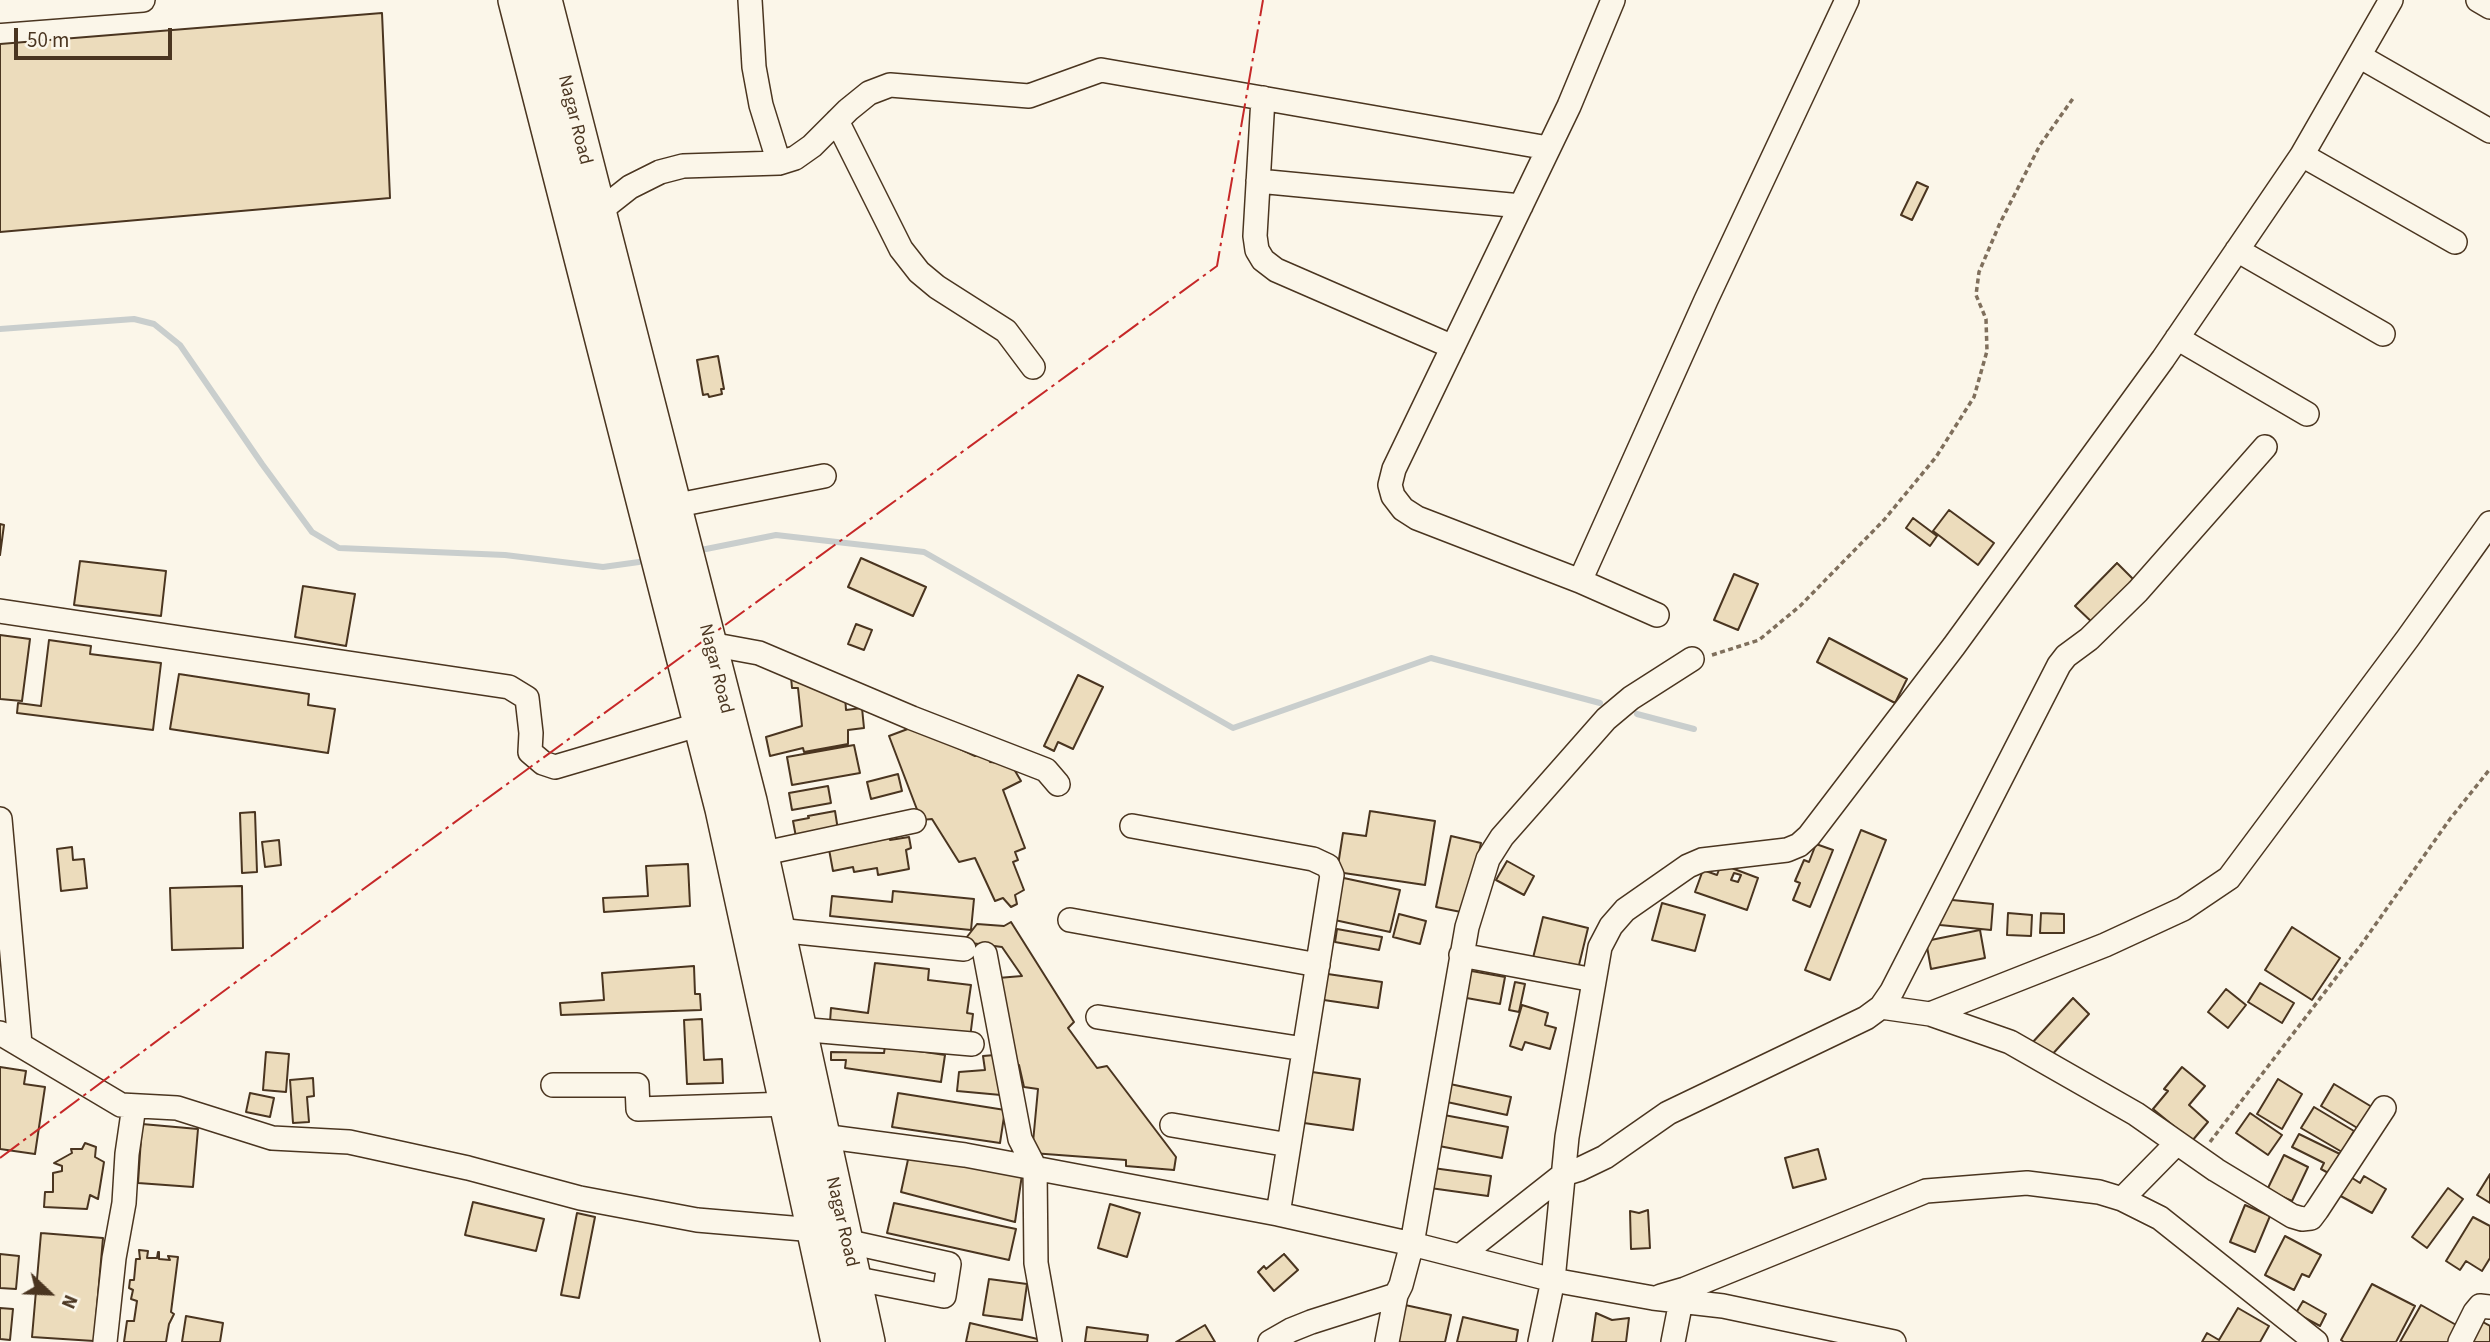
<!DOCTYPE html>
<html>
<head>
<meta charset="utf-8">
<style>
  body { margin:0 }
  #map { position:relative; width:2490px; height:1342px; overflow:hidden; background:#fbf6e9; font-family:"Source Sans 3",sans-serif }
  canvas { display:block }
  .north { position:absolute; left:14px; top:1258px; width:70px; height:70px; -webkit-text-stroke:5px #fbf6e9; paint-order:stroke; rotate:113deg; font-size:19px; font-weight:700; line-height:28px; text-align:center; color:#4a3520 }
  .north::after { content:''; display:block; margin:auto; width:24px; height:32px; background:#4a3520; clip-path:polygon(50% 0,100% 100%,50% 72%,0 100%) }
  .scale { position:absolute; left:14px; top:28px; width:158px; height:32px; box-sizing:border-box; border:4px solid #4a3520; border-top:0; padding-left:9px; font-size:21px; line-height:24px; white-space:nowrap; color:#4a3520; -webkit-text-stroke:5px #fbf6e9; paint-order:stroke }
</style>
</head>
<body>
<div id="map">
<canvas width="2490" height="1342"></canvas>
<div class="north">N</div>
<div class="scale">50 m</div>
</div>
<script>
const ctx = document.querySelector('canvas').getContext('2d');
ctx.lineJoin = 'round';
function shape(rows) {
  const path = new Path2D();
  for (const r of rows) {
    path.moveTo(r[0], r[1]);
    for (let i = 2; i < r.length; i += 2) path.lineTo(r[i], r[i + 1]);
  }
  return path;
}
function stroke(path, color, width, dash) {
  ctx.strokeStyle = color;
  ctx.lineWidth = width;
  ctx.lineCap = dash ? 'butt' : 'round';
  ctx.setLineDash(dash || []);
  ctx.stroke(path);
}
function paint(path, color) {
  ctx.fillStyle = color;
  ctx.fill(path, 'evenodd');
}
function write(font, color, halo, rows, align = 'center') {
  ctx.font = font + ' "Source Sans 3",sans-serif';
  ctx.lineWidth = 5;
  ctx.setLineDash([]);
  ctx.textBaseline = 'middle';
  ctx.strokeStyle = halo;
  ctx.fillStyle = color;
  for (const [text, x, y, turn = 0] of rows) {
    ctx.save();
    ctx.translate(x, y);
    ctx.rotate((+turn || 0) * Math.PI / 180);
    ctx.textAlign = isNaN(turn) ? turn : align;
    if (halo) ctx.strokeText(text, 0, 0);
    ctx.fillText(text, 0, 0);
    ctx.restore();
  }
}
const stream = shape([
  [0,329,134,319,154,324,180,345,262,464,312,532,339,548,505,555,603,567,639,562],
  [696,551,776,535,924,552,1233,728,1431,658,1600,703],
  [1637,714,1694,729]
]);
const building = shape([
  [382,13,390,198,0,232,0,44,382,13],
  [1917,182,1928,187,1912,220,1901,215,1917,182],
  [718,356,724,389,721,389,722,394,709,397,708,394,703,395,697,360,718,356],
  [1949,510,1994,543,1978,565,1933,531,1949,510],
  [1913,518,1937,536,1930,546,1906,528,1913,518],
  [0,524,4,525,0,555,0,524],
  [861,558,926,587,913,616,848,587,861,558],
  [80,561,166,571,161,616,74,605,80,561],
  [2117,563,2136,582,2095,625,2075,606,2117,563],
  [1734,574,1758,584,1738,630,1714,620,1734,574],
  [303,586,355,594,346,646,295,637,303,586],
  [856,624,872,630,864,650,848,644,856,624],
  [0,635,30,639,22,701,0,699,0,635],
  [1829,638,1907,679,1895,703,1817,662,1829,638],
  [49,640,91,646,90,654,161,663,153,730,17,713,18,703,41,706,49,640],
  [179,674,309,694,308,705,335,709,328,753,170,729,179,674],
  [1078,675,1103,687,1073,749,1058,742,1054,751,1044,746,1078,675],
  [791,677,845,696,846,710,862,708,864,728,848,730,848,744,804,752,803,748,770,756,766,737,802,726,798,688,792,688,791,677],
  [913,727,975,756,987,752,990,762,1011,764,1021,781,1003,790,1025,848,1015,852,1018,860,1013,862,1024,890,1015,895,1017,904,1011,907,1003,898,995,901,975,858,959,862,932,819,921,820,889,736,913,727],
  [854,745,860,773,792,785,787,757,854,745],
  [898,774,902,791,871,799,867,782,898,774],
  [828,786,831,803,792,810,789,793,828,786],
  [835,811,838,830,796,837,793,821,809,818,808,816,835,811],
  [1370,811,1435,821,1425,885,1337,872,1343,833,1366,836,1370,811],
  [255,812,257,872,242,873,240,813,255,812],
  [1861,830,1886,840,1830,980,1805,970,1861,830],
  [1451,836,1481,843,1466,913,1436,907,1451,836],
  [889,837,890,840,909,837,911,848,906,850,909,869,878,875,877,868,854,872,853,867,833,871,828,844,889,837],
  [279,840,281,865,265,867,262,842,279,840],
  [1816,844,1833,850,1810,907,1793,900,1800,883,1795,881,1804,860,1809,862,1816,844],
  [72,847,73,860,84,859,87,888,61,891,57,849,72,847],
  [1507,861,1534,876,1524,895,1496,880,1507,861],
  [688,864,690,906,604,912,603,898,648,896,646,866,688,864],
  [1721,864,1758,878,1747,910,1695,892,1703,870,1717,875,1721,864],
  [1734,873,1741,875,1738,882,1731,880,1734,873],
  [1339,877,1400,890,1390,932,1330,919,1339,877],
  [242,886,243,948,172,950,170,888,242,886],
  [893,891,974,899,971,930,830,916,832,896,892,902,893,891],
  [1942,899,1993,904,1991,930,1940,925,1942,899],
  [1662,903,1705,915,1695,951,1652,940,1662,903],
  [2008,913,2032,915,2031,936,2007,935,2008,913],
  [2041,913,2064,914,2064,933,2040,933,2041,913],
  [1399,914,1426,921,1420,944,1393,937,1399,914],
  [1543,917,1588,928,1578,969,1533,958,1543,917],
  [1011,922,1074,1022,1068,1028,1097,1068,1107,1066,1176,1157,1174,1170,1126,1166,1126,1160,1032,1153,1038,1089,1024,1087,1019,1065,1015,1067,998,978,1022,976,1002,947,963,942,977,924,1004,926,1011,922],
  [2292,927,2340,958,2312,1000,2265,970,2292,927],
  [1337,929,1382,937,1379,950,1335,942,1337,929],
  [1980,930,1985,958,1931,969,1926,941,1980,930],
  [875,963,929,969,928,980,971,985,967,1013,973,1014,970,1038,830,1022,831,1008,868,1013,875,963],
  [694,966,695,994,700,994,701,1010,561,1015,560,1003,604,1000,602,973,694,966],
  [1466,970,1505,977,1500,1004,1461,997,1466,970],
  [1321,973,1382,982,1378,1008,1317,999,1321,973],
  [1515,982,1525,984,1519,1012,1509,1010,1515,982],
  [2260,983,2294,1003,2282,1023,2248,1002,2260,983],
  [2226,989,2246,1005,2228,1028,2208,1012,2226,989],
  [2073,998,2089,1014,2049,1058,2032,1043,2073,998],
  [1522,1005,1548,1013,1545,1025,1556,1028,1550,1049,1525,1042,1522,1050,1510,1046,1522,1005],
  [702,1019,704,1060,722,1059,723,1083,687,1084,684,1020,702,1019],
  [885,1046,945,1055,941,1082,845,1068,846,1060,831,1060,831,1052,884,1053,885,1046],
  [266,1052,289,1054,286,1092,263,1090,266,1052],
  [995,1055,1001,1095,957,1091,959,1072,985,1070,983,1056,995,1055],
  [0,1067,26,1071,24,1084,45,1087,35,1154,0,1149,0,1067],
  [2182,1067,2205,1086,2189,1105,2208,1122,2192,1141,2153,1109,2168,1091,2164,1089,2182,1067],
  [1312,1072,1360,1079,1353,1130,1304,1123,1312,1072],
  [313,1078,314,1096,307,1097,309,1122,293,1123,290,1080,313,1078],
  [2278,1079,2302,1094,2282,1129,2257,1114,2278,1079],
  [1450,1084,1511,1097,1507,1115,1447,1102,1450,1084],
  [2334,1084,2372,1107,2359,1129,2321,1106,2334,1084],
  [250,1093,274,1098,270,1117,246,1112,250,1093],
  [898,1093,1005,1110,1000,1143,892,1127,898,1093],
  [2314,1107,2354,1131,2342,1152,2301,1128,2314,1107],
  [2250,1113,2282,1135,2268,1155,2236,1133,2250,1113],
  [1444,1115,1508,1127,1502,1158,1439,1146,1444,1115],
  [142,1124,198,1129,193,1187,138,1183,142,1124],
  [2299,1134,2342,1155,2332,1175,2321,1169,2324,1163,2292,1147,2299,1134],
  [85,1143,96,1147,95,1157,104,1162,98,1199,90,1195,87,1209,44,1207,45,1192,53,1192,53,1173,62,1171,62,1166,54,1163,72,1153,71,1149,82,1149,85,1143],
  [1818,1149,1826,1179,1793,1188,1785,1158,1818,1149],
  [909,1155,1022,1175,1015,1222,901,1192,909,1155],
  [2284,1155,2308,1167,2292,1201,2267,1190,2284,1155],
  [1433,1168,1491,1176,1488,1196,1430,1188,1433,1168],
  [2346,1174,2360,1183,2364,1176,2386,1189,2372,1213,2335,1193,2346,1174],
  [2490,1174,2490,1203,2477,1195,2490,1174],
  [2448,1188,2463,1199,2427,1248,2412,1237,2448,1188],
  [473,1202,544,1219,536,1251,465,1235,473,1202],
  [894,1203,1016,1229,1009,1260,887,1233,894,1203],
  [1110,1204,1140,1213,1127,1257,1098,1248,1110,1204],
  [2245,1205,2270,1216,2255,1252,2230,1242,2245,1205],
  [1648,1210,1650,1248,1631,1249,1630,1211,1639,1213,1648,1210],
  [577,1213,595,1217,579,1298,561,1295,577,1213],
  [2473,1217,2490,1226,2490,1258,2482,1271,2466,1261,2460,1270,2446,1261,2473,1217],
  [41,1233,103,1238,94,1341,32,1337,41,1233],
  [2285,1236,2321,1255,2309,1277,2302,1274,2294,1290,2265,1275,2285,1236],
  [139,1250,148,1251,147,1258,157,1258,158,1252,159,1252,159,1259,170,1260,168,1256,178,1257,171,1312,174,1314,169,1324,166,1342,124,1342,127,1321,134,1321,137,1301,131,1299,133,1290,129,1288,130,1280,134,1280,136,1259,140,1259,139,1250],
  [0,1254,19,1256,16,1289,0,1288,0,1254],
  [1284,1254,1298,1270,1274,1291,1258,1272,1264,1266,1266,1269,1284,1254],
  [989,1279,1027,1284,1022,1320,983,1315,989,1279],
  [2372,1284,2415,1306,2396,1342,2344,1342,2341,1340,2372,1284],
  [2303,1301,2326,1314,2320,1326,2296,1313,2303,1301],
  [1405,1305,1451,1315,1445,1342,1397,1342,1405,1305],
  [2421,1305,2465,1330,2458,1342,2400,1342,2421,1305],
  [0,1308,13,1309,10,1340,0,1339,0,1308],
  [2238,1308,2269,1326,2260,1342,2202,1342,2207,1333,2219,1340,2238,1308],
  [1596,1313,1612,1320,1629,1318,1626,1342,1592,1342,1596,1313],
  [186,1316,223,1323,220,1342,182,1342,186,1316],
  [1463,1317,1518,1330,1516,1342,1457,1342,1463,1317],
  [2481,1321,2490,1326,2490,1342,2470,1342,2481,1321],
  [970,1323,1046,1341,1046,1342,966,1342,970,1323],
  [1205,1325,1215,1342,1176,1342,1205,1325],
  [1087,1327,1148,1335,1147,1342,1085,1342,1087,1327]
]);
const path = shape([
  [1712,655,1759,640,1800,606,1884,520,1936,457,1974,397,1987,351,1986,319,1976,295,1979,272,2000,223,2040,145,2074,97],
  [2210,1142,2361,945,2450,819,2490,769]
]);
const minor = shape([
  [750,0,754,67,761,105,779,163],
  [1613,0,1569,106,1394,469,1390,485,1393,496,1403,509,1417,518,1580,581,1657,615],
  [2478,0,2490,7],
  [0,11,143,0],
  [2359,56,2490,131],
  [1263,98,1255,236,1257,250,1263,260,1276,270,1453,347],
  [837,121,901,249,919,272,937,287,1006,331,1033,367],
  [2302,155,2455,242],
  [1258,181,1521,206],
  [597,213,630,187,660,172,683,166,779,163,795,158,812,146,848,110,869,93,890,85,1029,96,1101,70,1548,148],
  [2237,250,2383,334],
  [2177,338,2307,414],
  [673,506,824,476],
  [1580,581,1706,300,1847,0],
  [0,611,509,687,527,698,531,733,530,752,543,763,555,767,701,724],
  [708,641,721,646,759,653,912,718,1046,770,1058,784],
  [0,819,20,1044],
  [1132,826,1313,859,1328,866,1332,875,1278,1214],
  [760,854,914,821],
  [1070,920,1318,965],
  [777,930,964,949],
  [985,954,1020,1139,1035,1168,1036,1263,1050,1342],
  [1461,955,1594,980],
  [1881,1007,1930,1014,2010,1042,2136,1114,2216,1170,2292,1216,2302,1219,2311,1218,2317,1210,2384,1108],
  [1930,1014,2105,945,2183,909,2229,878,2408,638,2490,523],
  [1098,1017,1304,1049],
  [798,1029,972,1044],
  [0,1033,121,1105,177,1108,272,1138,349,1142,468,1168,580,1198,697,1220,815,1230],
  [553,1085,637,1085,638,1109,788,1104],
  [1172,1125,1289,1145],
  [822,1136,965,1155,1278,1214,1412,1244,1553,1280,1653,1298,1723,1306,1894,1342],
  [2122,1199,2177,1143],
  [845,1241,949,1264,944,1296,853,1278],
  [1460,1256,1564,1174,1580,1169,1605,1157,1668,1113,1866,1018,1881,1007,1892,991,2059,665,2066,656,2089,639,2138,591,2265,447],
  [1661,1296,1685,1289,1926,1191,2027,1183,2099,1192,2122,1199,2160,1218,2316,1342],
  [105,1342,114,1258,124,1203,127,1154,134,1106],
  [1270,1342,1291,1330,1311,1322,1396,1295,1401,1285,1412,1244,1467,927,1488,859,1502,837,1606,719,1631,698,1692,659],
  [1387,1342,1396,1295],
  [1540,1342,1553,1280,1567,1137,1600,947,1611,926,1625,910,1688,866,1702,860,1787,850,1799,845,1809,836,1954,646,2163,359,2302,155,2391,0],
  [1673,1342,1681,1301],
  [2460,1342,2475,1312,2480,1306,2490,1307]
]);
const highway = shape([
  [516,0,723,809,839,1342],
  [544,0,749,801,867,1342]
]);
const power = shape([
  [0,1158,240,979,1217,266,1263,0]
]);
const streetNames = [
  ["Nagar Road",574,120,76],
  ["Nagar Road",715,669,76],
  ["Nagar Road",841,1222,77]
];
stroke(stream, '#c9cecd', 6);
paint(building, '#ecdcbc');
stroke(building, '#4a3520', 2);
stroke(minor, '#4a3520', 26);
stroke(highway, '#4a3520', 38);
stroke(path, '#7f6f5c', 3.5, [5, 3.5]);
stroke(minor, '#fbf6e9', 23);
stroke(highway, '#fbf6e9', 35);
stroke(power, '#c62828', 2, [24, 5, 3.5, 5]);
write('19px', '#4a3520', '#fbf6e9', streetNames);
</script>
</body>
</html>
